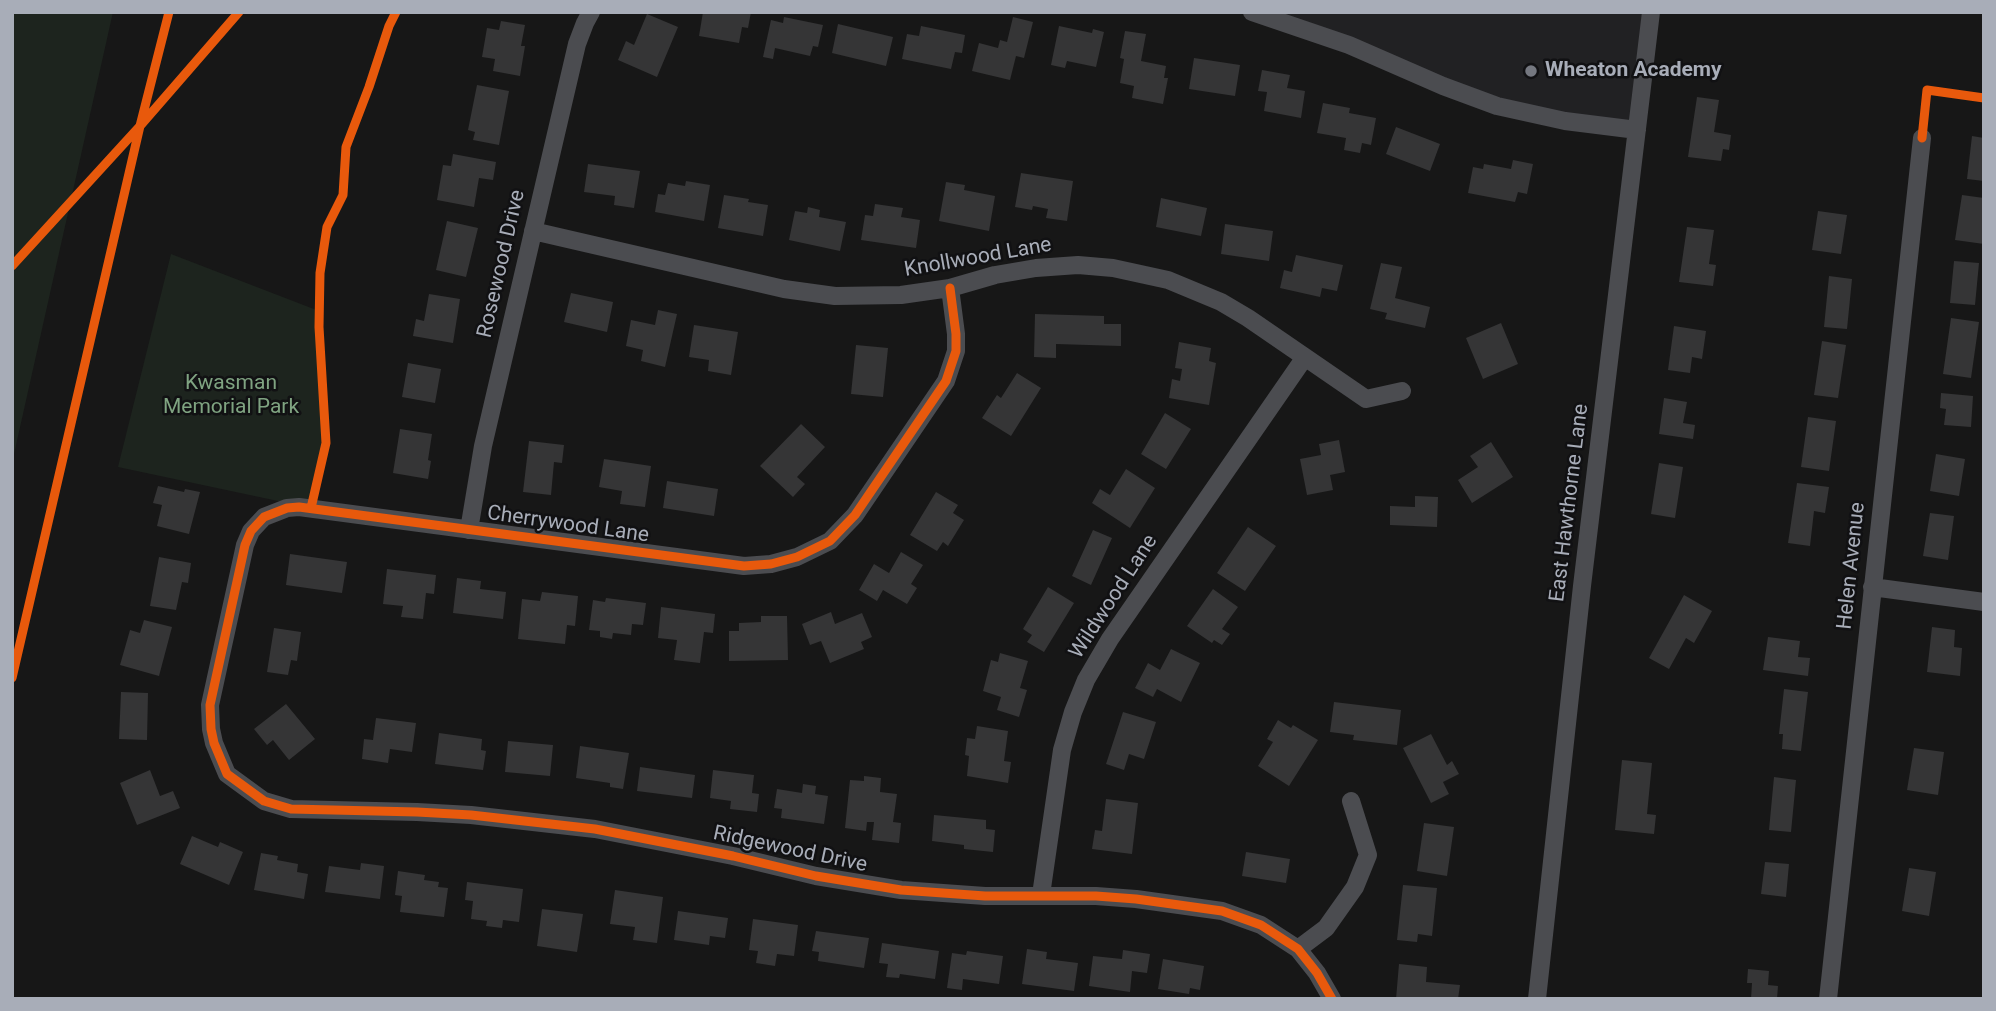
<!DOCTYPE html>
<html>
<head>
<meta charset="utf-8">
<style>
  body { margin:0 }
  #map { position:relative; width:1996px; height:1011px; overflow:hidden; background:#171717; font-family:Roboto,sans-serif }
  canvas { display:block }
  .frame { position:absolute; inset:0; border:14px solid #a8adb8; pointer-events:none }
</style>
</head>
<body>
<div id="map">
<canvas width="1996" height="1011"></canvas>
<div class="frame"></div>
</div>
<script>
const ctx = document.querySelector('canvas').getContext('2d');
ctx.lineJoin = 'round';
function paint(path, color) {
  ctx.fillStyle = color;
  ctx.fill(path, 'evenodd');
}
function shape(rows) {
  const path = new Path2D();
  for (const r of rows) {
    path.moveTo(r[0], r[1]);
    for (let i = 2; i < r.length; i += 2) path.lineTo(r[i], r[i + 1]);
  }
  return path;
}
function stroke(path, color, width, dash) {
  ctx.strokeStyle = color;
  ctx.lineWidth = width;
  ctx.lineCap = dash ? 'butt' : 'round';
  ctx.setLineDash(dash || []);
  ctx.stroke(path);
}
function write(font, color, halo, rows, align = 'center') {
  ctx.font = font + ' Roboto,sans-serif';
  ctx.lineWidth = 5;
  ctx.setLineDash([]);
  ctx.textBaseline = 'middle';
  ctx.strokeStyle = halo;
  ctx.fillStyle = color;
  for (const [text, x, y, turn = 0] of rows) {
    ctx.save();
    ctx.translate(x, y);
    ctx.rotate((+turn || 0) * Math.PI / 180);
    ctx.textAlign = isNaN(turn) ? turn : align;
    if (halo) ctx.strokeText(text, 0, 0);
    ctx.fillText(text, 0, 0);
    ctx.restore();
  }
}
const built = shape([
  [1262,12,1643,12,1632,122,1557,115,1473,91]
]);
const green = shape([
  [12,12,113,12,12,463],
  [171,254,319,311,326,443,311,508,118,467]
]);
const building = shape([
  [703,12,751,12,748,28,742,27,739,43,699,36],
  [647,14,678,27,657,77,618,60,626,41,634,45],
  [784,17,823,25,818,47,813,46,810,56,775,48,773,59,763,57,771,20,783,23],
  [1013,17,1033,22,1024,58,1016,56,1010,80,972,71,979,43,998,48,1000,40,1007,42],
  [501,21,525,25,521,46,525,46,520,76,493,71,495,59,482,57,487,28,499,30],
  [838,24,893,37,886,66,832,53],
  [921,26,965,35,962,53,955,52,951,69,902,59,907,34,919,36],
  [1059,26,1092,33,1093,29,1104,32,1096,67,1067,61,1065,68,1051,65],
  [1125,31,1146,34,1141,61,1166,66,1164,78,1168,78,1163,104,1132,98,1134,86,1120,83,1124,59,1120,58],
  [1194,58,1240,65,1235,96,1189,89],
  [1262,70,1290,75,1287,88,1305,91,1301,118,1264,111,1267,92,1258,91],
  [477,85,509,91,499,145,473,140,475,132,468,130],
  [1697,97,1719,100,1714,132,1731,135,1729,150,1723,149,1721,161,1688,157],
  [1323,103,1350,108,1349,113,1376,118,1371,145,1362,143,1360,153,1344,150,1346,138,1317,133],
  [1396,127,1440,144,1430,171,1386,154],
  [1972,136,1984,138,1984,181,1967,179],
  [453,154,496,162,493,180,479,178,474,207,437,200,443,165,451,166],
  [1513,160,1533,164,1527,194,1518,192,1515,202,1468,193,1473,167,1483,169,1484,164,1511,169],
  [588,164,640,171,634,208,614,205,615,196,584,192],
  [1021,173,1073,181,1067,221,1046,218,1048,209,1033,206,1032,210,1015,207],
  [686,181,710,185,704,221,655,212,658,194,665,195,668,183,685,186],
  [946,182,965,185,964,190,995,196,989,231,939,221],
  [724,195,749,199,748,202,768,205,763,236,718,228],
  [1962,195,1984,198,1984,244,1955,240],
  [1161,198,1207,208,1201,236,1156,227],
  [875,204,903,208,901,217,920,220,916,248,861,240,865,215,873,216],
  [808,207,820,210,819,217,846,222,840,251,789,240,795,211,807,213],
  [1818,211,1847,215,1841,254,1812,250],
  [447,221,478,228,466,277,436,270],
  [1225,224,1273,231,1269,261,1221,254],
  [1687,227,1714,230,1709,264,1716,265,1713,286,1679,282],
  [1296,255,1343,265,1337,291,1322,288,1320,297,1280,288,1284,270,1292,272],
  [1954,261,1979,263,1975,305,1950,303],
  [1381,263,1402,267,1395,298,1430,307,1425,328,1385,319,1387,313,1370,309],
  [1829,276,1852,279,1847,329,1824,327],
  [571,293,613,302,607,332,564,322],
  [429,294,460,299,453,343,413,336,416,319,424,321],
  [658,310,677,314,665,367,641,361,643,350,626,346,631,320,655,325],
  [1035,314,1104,316,1104,324,1121,324,1121,346,1056,344,1056,358,1034,357],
  [1951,318,1979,322,1971,378,1943,374],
  [1501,323,1518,364,1483,379,1466,338],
  [694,325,738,332,731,375,708,371,709,360,689,357],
  [1674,326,1706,331,1702,359,1692,357,1690,373,1668,370],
  [1822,341,1846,345,1838,398,1814,395],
  [1179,342,1211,348,1209,361,1216,363,1209,405,1169,398,1172,379,1180,381,1182,369,1175,368],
  [856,345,888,348,883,397,851,394],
  [408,363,441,369,435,403,402,397],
  [1017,373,1041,388,1011,436,982,418,997,395,1001,398],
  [1941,393,1973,396,1971,427,1944,425,1946,409,1940,408],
  [1664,398,1687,402,1683,423,1695,425,1693,439,1659,434],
  [1165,413,1191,429,1166,469,1141,454],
  [1808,417,1836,421,1829,471,1801,467],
  [801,424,825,447,797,477,805,484,793,497,760,466],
  [400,429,432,434,428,460,431,461,428,479,393,473],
  [1339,440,1345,472,1330,475,1333,490,1307,495,1300,459,1321,455,1319,444],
  [529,441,564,445,562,463,554,462,551,495,523,492],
  [1491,442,1513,477,1472,503,1458,480,1478,467,1470,456],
  [1936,454,1965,459,1959,496,1930,491],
  [604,459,651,466,645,507,620,504,622,491,599,487],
  [1659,463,1683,467,1675,518,1651,514],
  [1126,469,1155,488,1130,528,1092,503,1100,489,1110,495],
  [667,481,718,489,714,516,663,508],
  [1797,483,1829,487,1825,513,1814,511,1810,546,1788,543],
  [158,486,184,492,185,489,200,492,189,534,157,526,162,505,153,503],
  [936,492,958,505,953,513,964,520,948,546,943,542,937,551,910,535],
  [1415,496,1438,497,1437,527,1390,525,1390,506,1415,507],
  [1930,513,1954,516,1948,560,1923,556],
  [1248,527,1276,546,1245,591,1217,573],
  [1093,530,1112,538,1091,585,1072,576],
  [901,552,923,565,911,584,917,588,907,604,883,590,877,601,859,590,874,564,889,573],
  [290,554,347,562,342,593,286,585],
  [159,557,191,563,188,583,182,582,176,610,150,606],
  [387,569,436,575,434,594,426,593,423,619,401,617,403,606,383,604],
  [457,578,481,581,480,589,506,592,503,619,453,613],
  [1048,587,1074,603,1044,652,1027,642,1032,635,1023,629],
  [1213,589,1238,607,1222,629,1230,634,1222,645,1214,640,1212,643,1187,626],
  [542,592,578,596,575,626,567,625,565,644,518,639,522,599,540,601],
  [1684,595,1712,611,1694,643,1686,638,1669,669,1649,658],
  [606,598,646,603,643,625,632,624,631,635,613,633,612,639,600,637,600,631,589,630,593,600,605,602],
  [661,607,715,614,713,633,704,632,700,663,674,660,677,640,658,638],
  [831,612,835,624,862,613,872,637,861,642,864,649,830,663,821,641,810,645,802,624],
  [761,616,787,616,788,660,729,661,729,631,739,631,739,623,761,622],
  [144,620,172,627,159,676,120,665,130,630,140,633],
  [1932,627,1955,630,1954,647,1962,648,1960,676,1927,672],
  [274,628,301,632,297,661,291,660,288,675,267,672],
  [1768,637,1800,641,1798,657,1810,658,1808,676,1763,670],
  [1171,649,1200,663,1181,702,1157,689,1153,697,1135,688,1148,663,1160,670],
  [1000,653,1028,661,1020,688,1027,690,1019,717,997,710,1001,697,983,691,991,660,998,662],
  [1784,689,1808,692,1801,751,1782,749,1783,734,1779,734],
  [121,692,148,693,147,740,119,739],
  [1334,702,1401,710,1397,745,1353,740,1354,735,1330,732],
  [286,704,315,739,289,760,273,740,267,745,254,729],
  [1123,712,1156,722,1144,759,1129,754,1124,770,1106,764],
  [376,718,416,723,412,752,390,749,388,763,362,759,364,739,373,740],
  [1278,720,1291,728,1293,725,1318,740,1289,786,1258,766,1273,742,1267,739],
  [977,726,1008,731,1004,761,1011,762,1008,783,967,776,969,756,965,755,967,738,975,739],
  [439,733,482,739,481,750,486,751,483,770,435,764],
  [1431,734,1447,765,1452,761,1459,774,1443,782,1449,794,1431,803,1403,748],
  [508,741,553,745,550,776,505,772],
  [580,746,629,753,623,789,610,787,610,783,576,778],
  [1914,748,1944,752,1938,795,1907,790],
  [1622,760,1652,763,1647,814,1656,815,1654,834,1615,830],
  [640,767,695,775,692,798,637,791],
  [150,770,160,796,173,791,180,808,137,825,120,783],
  [713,770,754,775,752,793,759,794,757,812,730,809,731,801,710,798],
  [864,776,881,778,880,792,897,794,893,822,901,823,899,843,872,840,874,822,867,822,866,831,845,828,850,780,864,781],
  [1774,777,1796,780,1791,832,1769,830],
  [803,784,816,786,815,794,828,796,824,824,781,818,782,809,774,808,777,789,802,793],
  [1106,799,1138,803,1132,854,1092,849,1095,830,1102,831],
  [934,815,986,820,986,829,995,830,993,852,964,849,964,845,932,841],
  [1424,823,1454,827,1447,876,1417,871],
  [192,836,218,847,220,842,243,852,229,885,180,864],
  [1246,852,1290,859,1286,883,1242,876],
  [261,853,278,856,277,860,298,864,297,872,308,874,304,899,254,890],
  [1765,862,1789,864,1786,897,1761,894],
  [361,863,384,866,380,899,325,892,329,866,360,870],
  [1909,868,1936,872,1929,916,1902,911],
  [398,871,425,875,424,880,439,882,438,887,448,888,444,917,400,912,402,896,395,895],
  [467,882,523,889,519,922,503,920,502,928,486,926,487,921,471,919,473,901,465,900],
  [1403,885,1437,888,1432,936,1418,934,1417,942,1397,940],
  [615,890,663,897,657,943,633,940,635,927,610,924],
  [542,909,583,914,577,952,537,946],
  [678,911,728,918,725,938,710,936,709,945,674,940],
  [753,919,798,925,794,956,777,954,775,966,756,963,758,951,749,950],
  [816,931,869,938,864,968,818,961,819,952,812,951],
  [882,943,939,951,935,979,900,974,899,978,886,977,888,964,879,963],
  [1027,949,1047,952,1046,959,1078,963,1074,991,1022,984],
  [1123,950,1150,954,1147,973,1132,971,1130,992,1089,986,1093,956,1122,959],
  [967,951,1003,956,999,984,963,979,962,990,947,988,952,953,966,955],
  [1163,959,1204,966,1200,990,1190,988,1189,994,1158,989],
  [1399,964,1427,967,1426,982,1460,985,1458,999,1396,999],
  [1748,969,1769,971,1768,985,1778,986,1777,999,1751,999,1752,983,1747,983]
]);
const minor = shape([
  [1252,12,1349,45,1443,86,1497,106,1565,121,1637,130],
  [533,231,784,289,835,296,901,295,950,288,995,275,1036,268,1078,265,1113,268,1168,280,1221,302,1248,318,1366,399,1402,391],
  [950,288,956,334,956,351,946,381,855,515,830,541,797,557,771,564,744,566,299,507,287,508,264,517,251,531,245,545,210,705,211,729,214,743,227,774,264,801,291,809,417,812,471,815,595,829,733,856,816,876,901,890,985,896,1096,896,1136,899,1222,911,1261,925,1298,949,1317,973,1332,999],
  [469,530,483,446,577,44,585,23,591,12],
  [1872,587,1984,602],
  [1041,895,1062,750,1073,712,1086,680,1110,639,1305,357],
  [1298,949,1326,928,1355,887,1368,855,1351,801],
  [1537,999,1582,586,1651,12],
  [1828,999,1922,138]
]);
const cycleway = shape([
  [1922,138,1927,90,1984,98],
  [12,266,140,126,239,12],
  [950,288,956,334,956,351,946,381,855,515,830,541,797,557,771,564,744,566,299,507,287,508,264,517,251,531,245,545,210,705,211,729,214,743,227,774,264,801,291,809,417,812,471,815,595,829,733,856,816,876,901,890,985,896,1096,896,1136,899,1222,911,1261,925,1298,949,1317,973,1332,999],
  [311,508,326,443,319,327,320,273,327,227,343,195,346,147,369,87,389,26,396,12],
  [12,678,140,126,169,12]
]);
const markers = [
  [1531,71,7,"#757880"]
];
const poiNames = [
  ["Wheaton Academy",1545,71]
];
const streetNames = [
  ["Knollwood Lane",978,258,-10],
  ["Rosewood Drive",502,264,-77],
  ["East Hawthorne Lane",1570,503,-83],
  ["Cherrywood Lane",568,525,8],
  ["Helen Avenue",1852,566,-84],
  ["Wildwood Lane",1114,597,-57],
  ["Ridgewood Drive",790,850,12]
];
const parkNames = [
  ["Kwasman",231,384],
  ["Memorial Park",231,408]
];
paint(built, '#212123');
paint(green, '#1d241e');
paint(building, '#353536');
stroke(minor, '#4b4c50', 18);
stroke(cycleway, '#e8590c', 9);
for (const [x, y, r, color] of markers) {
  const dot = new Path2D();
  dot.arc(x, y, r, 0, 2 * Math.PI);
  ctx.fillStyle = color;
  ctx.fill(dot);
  stroke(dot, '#111113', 2.5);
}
write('bold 21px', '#a8adb8', '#111113', poiNames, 'left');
write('21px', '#a8adb8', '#111113', streetNames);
write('21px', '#7fa381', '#111113', parkNames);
</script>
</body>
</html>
